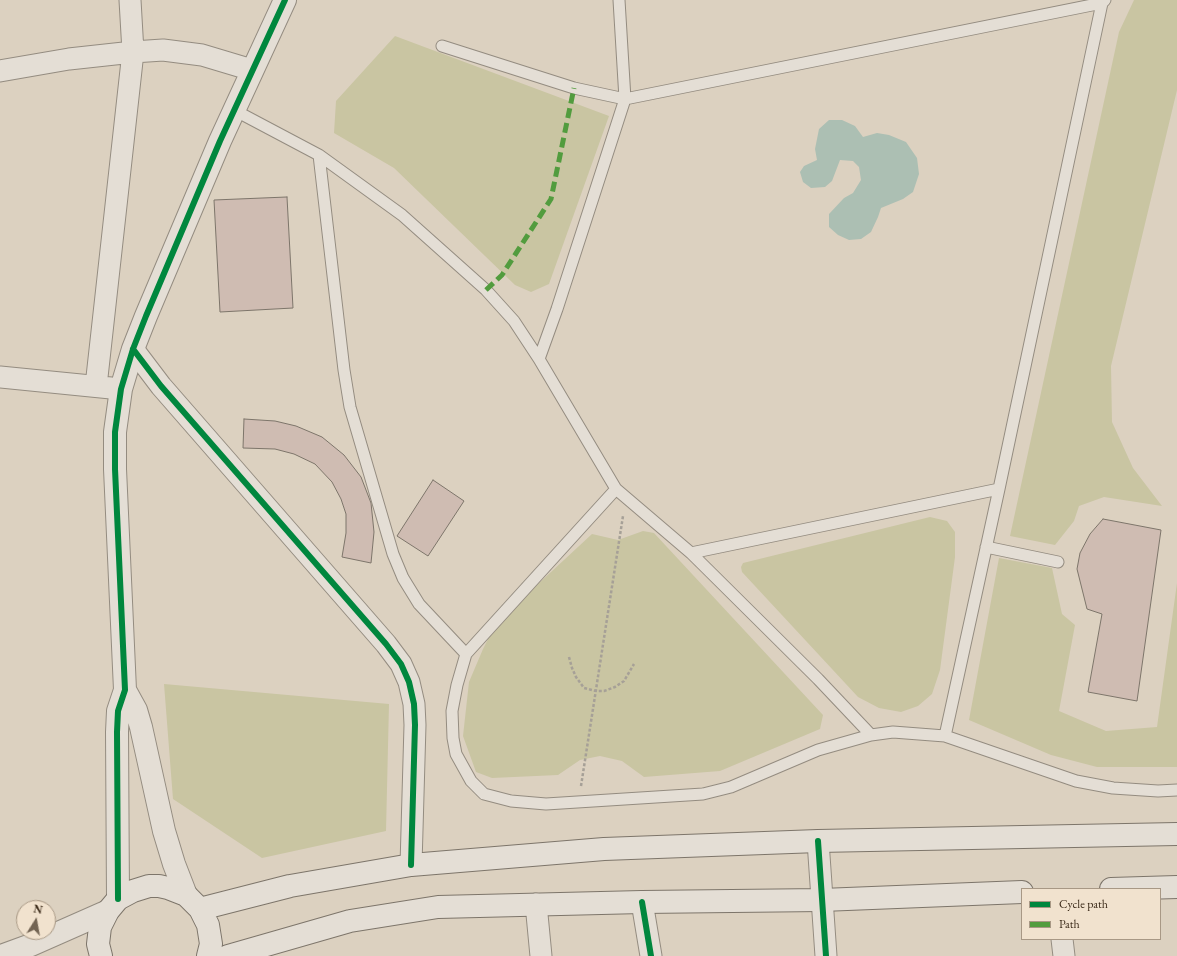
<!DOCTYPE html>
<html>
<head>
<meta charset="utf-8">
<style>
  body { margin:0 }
  #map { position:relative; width:1177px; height:956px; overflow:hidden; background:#dcd1c0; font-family:"EB Garamond",serif }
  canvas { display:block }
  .legend { position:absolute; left:1021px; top:888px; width:140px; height:52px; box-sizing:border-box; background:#f1e2ce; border:1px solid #a89885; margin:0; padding:5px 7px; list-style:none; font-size:12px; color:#3a2918 }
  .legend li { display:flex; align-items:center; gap:8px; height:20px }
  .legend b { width:20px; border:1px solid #a89885 }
  .north { position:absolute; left:16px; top:900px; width:40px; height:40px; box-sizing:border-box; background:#f1e2ce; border:1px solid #a89885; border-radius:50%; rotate:11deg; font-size:11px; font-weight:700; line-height:16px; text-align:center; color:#3a2918 }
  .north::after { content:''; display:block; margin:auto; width:14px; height:18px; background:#736453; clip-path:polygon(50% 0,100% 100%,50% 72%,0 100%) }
</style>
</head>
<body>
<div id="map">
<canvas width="1177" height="956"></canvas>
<ul class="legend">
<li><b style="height:5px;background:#00873e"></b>Cycle path</li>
<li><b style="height:5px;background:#529c3e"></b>Path</li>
</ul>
<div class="north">N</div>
</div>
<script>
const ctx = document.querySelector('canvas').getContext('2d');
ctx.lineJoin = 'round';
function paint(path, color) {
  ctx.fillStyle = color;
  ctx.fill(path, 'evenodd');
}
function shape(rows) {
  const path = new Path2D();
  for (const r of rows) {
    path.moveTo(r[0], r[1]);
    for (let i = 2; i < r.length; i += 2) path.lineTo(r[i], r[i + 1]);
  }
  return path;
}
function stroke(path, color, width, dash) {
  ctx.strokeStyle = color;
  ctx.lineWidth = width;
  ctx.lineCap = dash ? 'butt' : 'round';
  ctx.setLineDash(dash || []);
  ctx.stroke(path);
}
const green = shape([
  [1134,0,1177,0,1177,90,1111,366,1112,422,1133,468,1162,506,1104,497,1079,506,1074,521,1055,545,1010,536,1119,32],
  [395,36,609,116,549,284,531,292,515,285,394,168,334,133,336,101],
  [930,517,947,521,955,532,955,557,940,670,932,694,918,706,901,712,879,708,858,697,742,572,741,567,743,563],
  [643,531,654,533,823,715,820,729,720,771,644,777,622,761,600,756,580,760,558,775,492,778,476,772,463,736,469,682,483,649,496,623,592,534,618,540],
  [999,558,1052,568,1062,614,1075,625,1059,711,1106,731,1157,727,1177,583,1177,767,1097,767,1051,755,969,720],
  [164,684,389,704,386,831,262,858,173,799]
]);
const water = shape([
  [829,120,842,120,855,126,863,137,877,133,889,135,906,142,917,158,919,174,913,192,903,199,881,208,878,217,871,232,861,239,849,240,838,235,829,227,829,214,844,198,853,193,861,180,859,167,853,161,840,160,832,181,825,187,811,188,803,182,800,172,804,166,817,160,815,149,819,129]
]);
const building = shape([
  [287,197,293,308,220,312,214,200,287,197],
  [244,419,275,421,296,426,322,437,344,455,361,477,371,503,374,532,371,563,342,557,346,533,346,514,341,499,332,482,315,464,294,454,275,449,243,448,244,419],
  [433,480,464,501,428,556,397,536,433,480],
  [1103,519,1161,530,1137,701,1088,692,1102,614,1087,609,1077,569,1080,553,1090,534,1103,519]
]);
const path = shape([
  [569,657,572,668,576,677,584,688,596,691,604,691,615,687,624,681,634,664],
  [581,786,623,516]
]);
const service = shape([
  [619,0,625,99,1102,3,1105,0],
  [442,46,574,88,625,99,557,309,539,359],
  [234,110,319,155,402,215,486,290,514,321,539,359,616,489,691,553,818,679,871,735],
  [319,155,344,370,350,407,393,554,403,578,419,604,466,654],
  [616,489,466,654,457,685,452,711,453,738,456,754,471,781,484,794,511,801,546,804,703,794,731,787,818,750,871,735,893,732,945,736,1076,781,1113,788,1158,791,1177,790],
  [986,547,1058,562],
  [691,553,999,489],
  [945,736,999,489,1102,3]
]);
const minor = shape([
  [0,71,69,59,133,52,163,50,202,55,252,70],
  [133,349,161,386,386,644,401,664,409,682,414,704,415,725,411,865],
  [0,377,111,388],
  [96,386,133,52,130,0],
  [818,841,826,956],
  [642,902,651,956],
  [536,904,541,956],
  [1062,939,1064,956]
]);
const tertiary = shape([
  [125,690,136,710,141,727,164,831,174,864,186,895],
  [118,899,117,732,118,711,125,690,115,469,115,432,121,389,133,349,146,316,220,141,285,0],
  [1,956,31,945,108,911]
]);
const secondary = shape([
  [1111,889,1177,887],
  [200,909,290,886,411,865,604,849,818,841,1177,834],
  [101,956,98,944,100,927,108,911,118,899,133,891,149,886,159,886,168,888,186,895,200,909,208,925,211,944,208,956],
  [228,956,350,921,438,907,642,902,822,900,1022,892]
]);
const quiet = shape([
  [486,290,502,275,551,199,574,88]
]);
const cycleway = shape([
  [133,349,161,386,386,644,401,664,409,682,414,704,415,725,411,865],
  [818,841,826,956],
  [118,899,117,732,118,711,125,690,115,469,115,432,121,389,133,349,146,316,220,141,285,0],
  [642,902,651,956]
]);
paint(green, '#c9c5a2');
paint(water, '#acbfb3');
paint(building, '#cfbcb2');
stroke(building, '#7d756a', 1);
stroke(service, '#948c80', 13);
stroke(minor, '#948c80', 23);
stroke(tertiary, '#948c80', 24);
stroke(secondary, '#7d756a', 24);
stroke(path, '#a6a097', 2.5, [3, 2]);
stroke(service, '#e4ded5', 11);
stroke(minor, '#e4ded5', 21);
stroke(tertiary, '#e4ded5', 22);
stroke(secondary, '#e4ded5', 22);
stroke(quiet, '#529c3e', 5, [10, 5]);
stroke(cycleway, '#00873e', 6);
</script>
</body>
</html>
